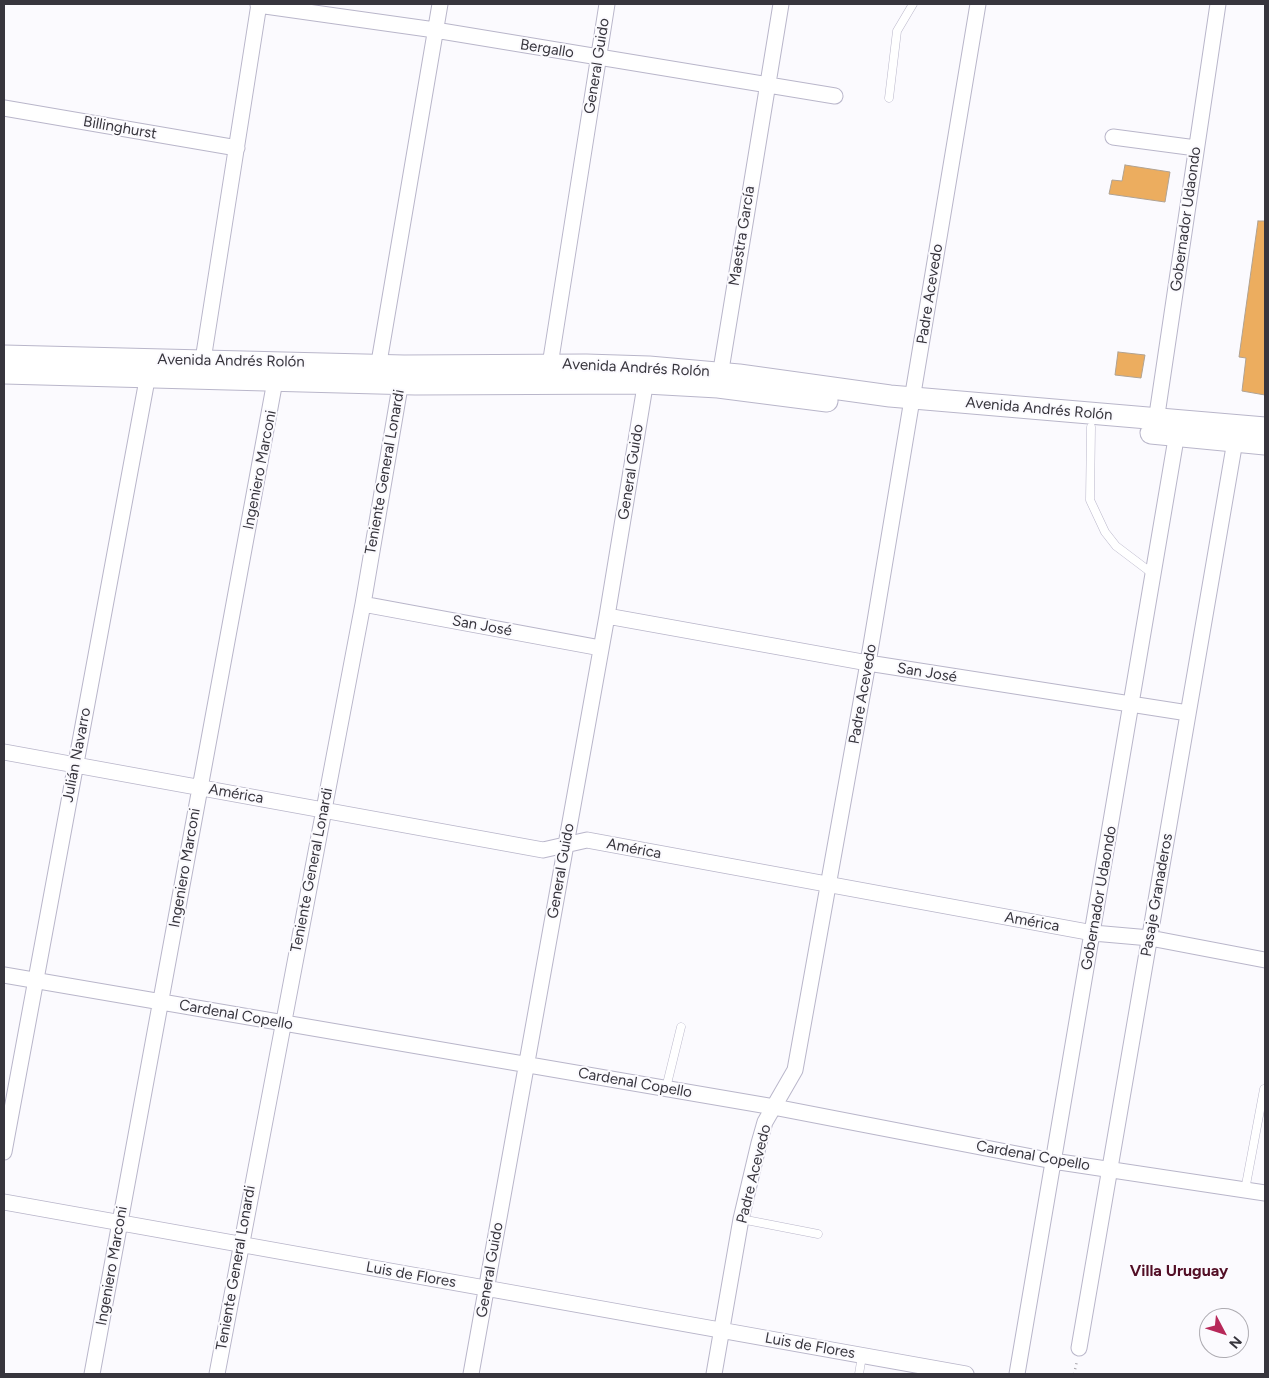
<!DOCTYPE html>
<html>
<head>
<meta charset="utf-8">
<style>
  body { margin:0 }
  #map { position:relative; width:1269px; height:1378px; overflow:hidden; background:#fbfafe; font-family:Figtree,sans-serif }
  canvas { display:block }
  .frame { position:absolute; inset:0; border:5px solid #37353d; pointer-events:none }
  .north { position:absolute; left:1199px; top:1308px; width:50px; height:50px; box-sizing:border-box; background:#fbfafe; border:1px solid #adabb1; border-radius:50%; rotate:130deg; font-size:14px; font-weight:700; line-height:20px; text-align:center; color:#37353d }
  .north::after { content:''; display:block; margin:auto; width:18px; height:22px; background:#b72859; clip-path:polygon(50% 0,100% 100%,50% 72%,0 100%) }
</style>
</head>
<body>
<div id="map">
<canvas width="1269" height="1378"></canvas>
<div class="frame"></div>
<div class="north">N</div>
</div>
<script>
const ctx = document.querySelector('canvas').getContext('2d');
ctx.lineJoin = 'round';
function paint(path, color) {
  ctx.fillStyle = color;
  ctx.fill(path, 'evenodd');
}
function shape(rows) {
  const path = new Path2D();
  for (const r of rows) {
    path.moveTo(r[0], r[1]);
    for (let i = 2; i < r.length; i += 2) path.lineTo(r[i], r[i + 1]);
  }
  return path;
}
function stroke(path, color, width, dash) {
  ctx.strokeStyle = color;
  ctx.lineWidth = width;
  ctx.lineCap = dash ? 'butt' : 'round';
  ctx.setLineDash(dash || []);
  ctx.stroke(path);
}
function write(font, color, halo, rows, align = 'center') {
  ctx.font = font + ' Figtree,sans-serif';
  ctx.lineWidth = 4;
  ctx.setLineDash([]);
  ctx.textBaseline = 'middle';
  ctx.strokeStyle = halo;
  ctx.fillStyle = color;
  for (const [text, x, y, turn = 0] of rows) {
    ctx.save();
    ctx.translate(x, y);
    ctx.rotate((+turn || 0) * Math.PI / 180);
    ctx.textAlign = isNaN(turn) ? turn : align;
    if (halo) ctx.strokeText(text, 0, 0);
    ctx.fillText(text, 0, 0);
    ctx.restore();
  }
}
const building = shape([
  [1125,165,1170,172,1165,202,1109,194,1112,180,1122,181,1125,165],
  [1258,221,1265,221,1265,395,1242,391,1246,358,1239,357,1258,221],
  [1118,352,1145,355,1141,378,1115,375,1118,352]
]);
const path = shape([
  [1074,1374,1077,1361]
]);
const service = shape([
  [889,98,897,31,913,4],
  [1091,427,1090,500,1105,532,1116,546,1153,574],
  [666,1088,681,1027],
  [1245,1190,1264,1089],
  [741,1219,818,1234],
  [859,1374,862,1356]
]);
const minor = shape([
  [258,5,435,30,835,96],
  [4,108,237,148],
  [1113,137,1196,148],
  [203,360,259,4],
  [550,365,607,4],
  [377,374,440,4],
  [719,382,781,4],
  [1155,428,1218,4],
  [363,604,601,648],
  [607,616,868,663,1188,713],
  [4,752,543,850,587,840,1093,933,1150,938,1265,960],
  [4,975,774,1107,1053,1161,1265,1193],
  [4,1152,149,369],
  [4,1202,966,1374],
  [1079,1348,1235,441],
  [92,1374,277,370],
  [217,1374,363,604,402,375],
  [471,1374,607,616,647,374],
  [714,1374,741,1219,759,1143,765,1122,795,1070,868,663,978,4],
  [1017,1374,1178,427]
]);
const secondary = shape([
  [4,356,404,366,586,365,649,367,739,375,890,396,1265,428],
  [4,373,415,384,646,383,718,387,827,401],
  [1151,433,1265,444]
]);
const streetNames = [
  ["Bergallo",547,49,9],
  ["General Guido",597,66,-81],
  ["Billinghurst",120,128,10],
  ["Gobernador Udaondo",1186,219,-82],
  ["Maestra García",742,236,-81],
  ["Padre Acevedo",930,294,-81],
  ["Avenida Andrés Rolón",231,361,1],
  ["Avenida Andrés Rolón",636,368,3],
  ["Avenida Andrés Rolón",1039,409,5],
  ["Ingeniero Marconi",260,470,-79],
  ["Teniente General Lonardi",385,472,-80],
  ["General Guido",631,472,-81],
  ["San José",482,626,10],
  ["San José",927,673,9],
  ["Padre Acevedo",863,694,-80],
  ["Julián Navarro",77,755,-79],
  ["América",236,794,10],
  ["América",634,849,11],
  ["Ingeniero Marconi",185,868,-80],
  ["Teniente General Lonardi",312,870,-79],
  ["General Guido",561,871,-80],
  ["Pasaje Granaderos",1157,895,-80],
  ["Gobernador Udaondo",1099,898,-80],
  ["América",1032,922,10],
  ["Cardenal Copello",236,1015,10],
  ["Cardenal Copello",635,1083,10],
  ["Cardenal Copello",1033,1156,10],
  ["Padre Acevedo",754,1174,-76],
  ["Ingeniero Marconi",112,1266,-80],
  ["Teniente General Lonardi",236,1268,-80],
  ["General Guido",490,1270,-80],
  ["Luis de Flores",411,1275,10],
  ["Luis de Flores",810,1346,10]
];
const neighbourhoodNames = [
  ["Villa Uruguay",1179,1271]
];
paint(building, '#ecad5f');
stroke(building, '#b0a292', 1);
stroke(service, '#b9b6ca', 9);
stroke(minor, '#b9b6ca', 17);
stroke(secondary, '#b9b6ca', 23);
stroke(path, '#a7a5ab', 2.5, [1, 4]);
stroke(service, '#fff', 8);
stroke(minor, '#fff', 15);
stroke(secondary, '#fff', 21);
write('15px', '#37353d', '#fbfafe', streetNames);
write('bold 16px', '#520e25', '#fbfafe', neighbourhoodNames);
</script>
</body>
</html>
